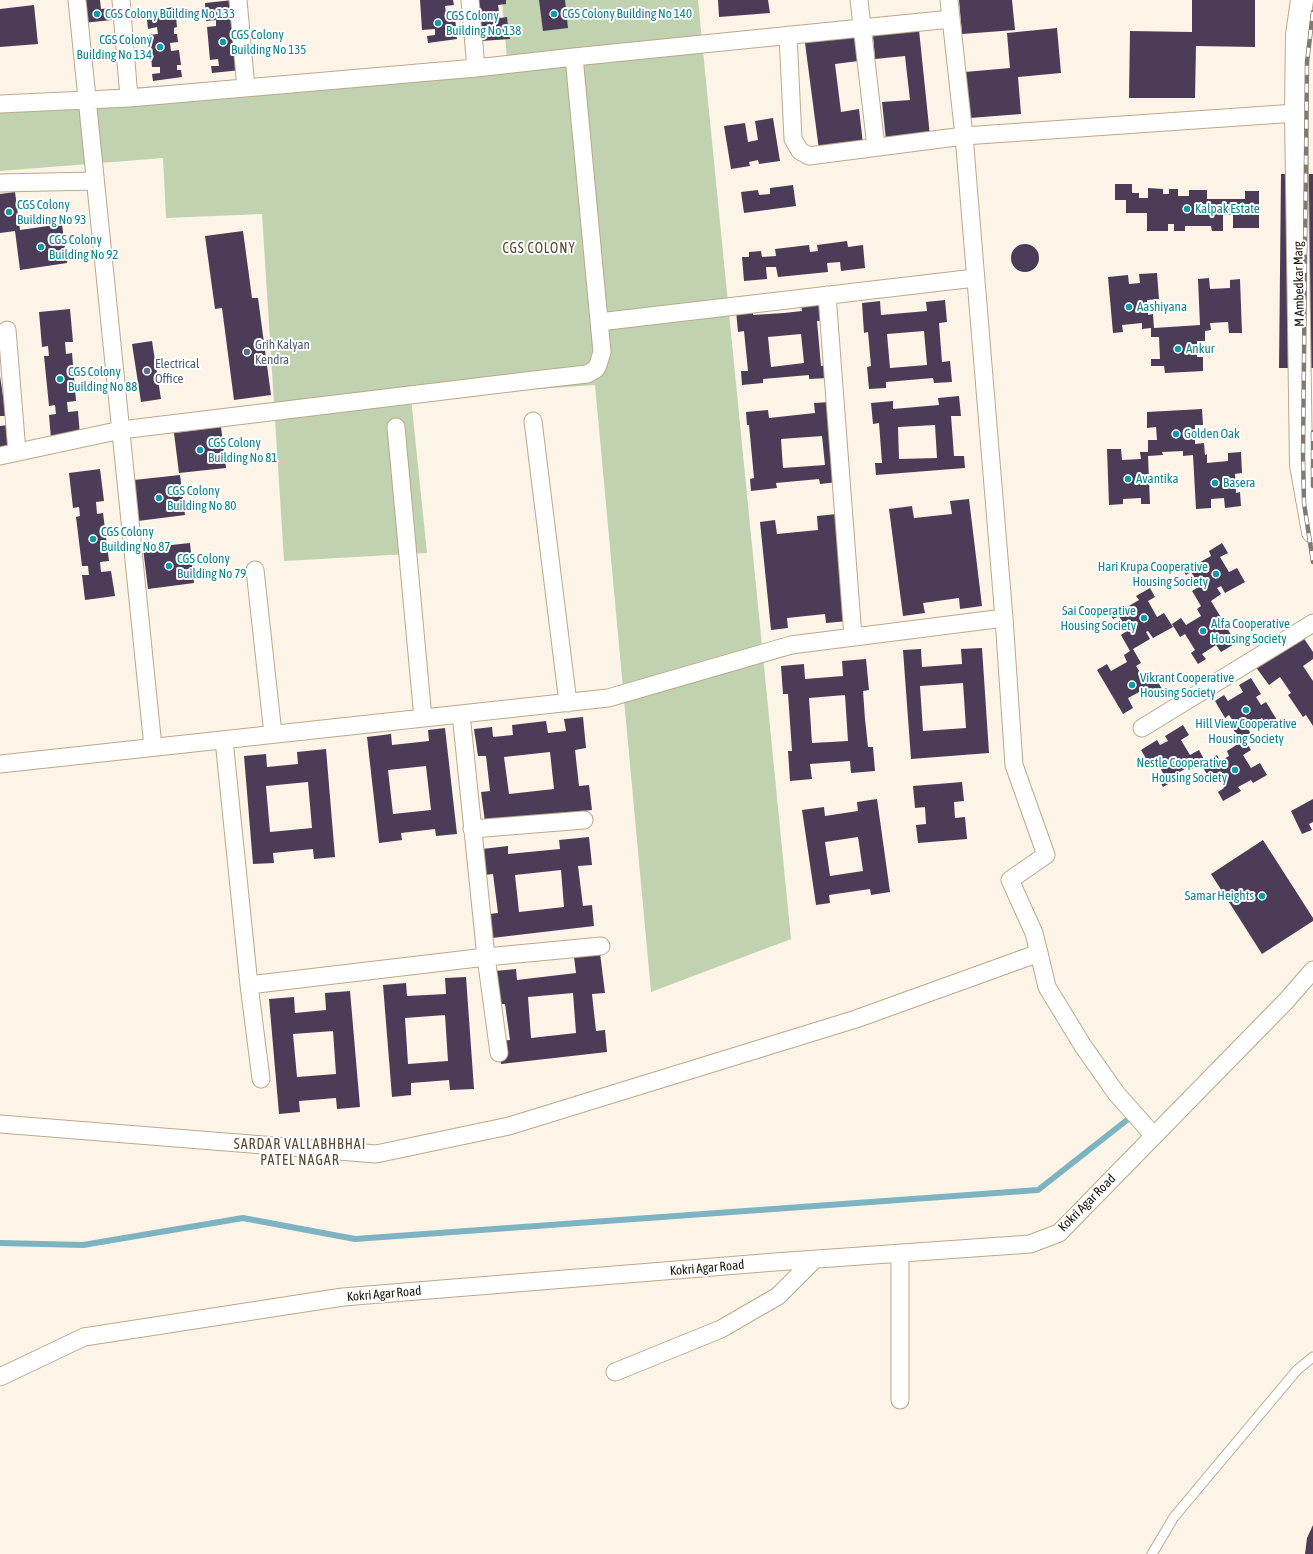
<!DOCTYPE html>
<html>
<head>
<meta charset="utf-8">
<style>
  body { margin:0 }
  canvas { display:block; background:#fdf4e8 }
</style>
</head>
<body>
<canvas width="1313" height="1554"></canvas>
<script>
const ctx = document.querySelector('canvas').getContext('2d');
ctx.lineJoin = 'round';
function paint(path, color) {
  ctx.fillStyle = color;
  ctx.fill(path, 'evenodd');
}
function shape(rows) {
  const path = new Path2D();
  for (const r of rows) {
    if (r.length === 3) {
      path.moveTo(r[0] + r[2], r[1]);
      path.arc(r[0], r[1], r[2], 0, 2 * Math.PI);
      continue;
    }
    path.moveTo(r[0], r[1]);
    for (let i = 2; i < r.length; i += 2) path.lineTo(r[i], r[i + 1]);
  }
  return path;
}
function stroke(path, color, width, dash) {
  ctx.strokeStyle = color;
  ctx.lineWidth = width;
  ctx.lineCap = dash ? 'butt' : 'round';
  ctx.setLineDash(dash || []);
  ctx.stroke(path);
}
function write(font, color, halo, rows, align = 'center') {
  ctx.font = font + ' "Asap Condensed",sans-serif';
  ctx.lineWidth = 4;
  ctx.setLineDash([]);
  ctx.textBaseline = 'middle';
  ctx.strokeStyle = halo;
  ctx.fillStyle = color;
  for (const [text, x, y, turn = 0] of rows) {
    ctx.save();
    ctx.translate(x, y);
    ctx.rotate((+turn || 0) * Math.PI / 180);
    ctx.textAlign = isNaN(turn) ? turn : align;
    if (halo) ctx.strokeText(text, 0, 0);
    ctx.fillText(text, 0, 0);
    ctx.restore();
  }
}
const green = shape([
  [502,0,698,0,791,939,651,992,595,385,411,398,427,553,284,561,262,214,166,218,163,158,0,171,0,98,507,59]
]);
const stream = shape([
  [0,1243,83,1245,243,1218,355,1239,1038,1190,1127,1120]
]);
const building = shape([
  [80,0,100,0,101,9,111,8,112,20,83,23],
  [233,0,241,70,212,73,211,66,219,66,218,59,210,60,207,27,216,26,216,20,206,21,205,3],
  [420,0,453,0,454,5,445,6,447,19,455,18,456,27,452,27,453,32,456,32,457,39,428,43,427,36,435,35,435,29,422,30],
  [472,0,506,0,506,4,498,5,500,18,507,17,508,26,505,26,505,31,509,30,510,39,481,41,480,35,488,34,487,27,475,29],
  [539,0,565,0,568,28,543,31],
  [718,0,768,0,770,13,719,17],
  [959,0,1012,0,1015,30,962,34],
  [1192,0,1255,0,1255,47,1196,46,1195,98,1129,98,1130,31,1192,32],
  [34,5,38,44,0,47,0,9],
  [175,7,177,27,174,28,174,34,177,34,178,42,170,43,171,51,179,50,181,65,177,65,177,70,181,70,182,77,153,81,152,74,160,73,160,67,152,67,149,35,158,34,157,27,148,29,146,11],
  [1057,28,1061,73,1018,77,1021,114,970,118,965,72,1010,68,1007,33],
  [919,30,930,136,886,140,882,102,910,100,905,56,875,59,873,35],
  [855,36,858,61,835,64,841,112,859,109,863,144,819,150,805,43],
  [773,118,780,161,759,164,758,160,749,162,750,166,731,169,724,126,745,123,748,142,758,140,755,121],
  [1281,174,1313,174,1313,368,1279,368],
  [1115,184,1132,184,1132,193,1139,193,1139,198,1148,198,1148,188,1163,189,1163,194,1169,194,1169,189,1178,189,1178,196,1189,196,1189,190,1207,190,1207,199,1245,199,1245,191,1259,191,1259,205,1249,205,1248,213,1259,214,1259,228,1233,228,1233,215,1223,215,1223,231,1212,231,1211,226,1185,226,1185,231,1174,231,1174,224,1168,224,1168,231,1147,231,1147,213,1126,213,1126,200,1115,200],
  [793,185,796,206,744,213,741,192,758,190,759,195,770,194,770,188],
  [15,192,20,230,62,224,67,263,20,270,15,231,0,233,0,194],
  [243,231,252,298,258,298,271,395,234,400,222,308,215,309,205,236],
  [847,241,848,247,863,245,865,268,841,271,840,262,827,263,828,272,778,277,776,267,766,267,767,279,744,281,742,257,749,257,749,252,761,251,762,257,776,256,775,249,809,245,810,252,818,251,817,245],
  [1025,258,14],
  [1157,273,1159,299,1147,300,1148,315,1153,314,1154,328,1200,325,1198,279,1209,278,1210,289,1230,288,1230,280,1240,279,1242,333,1229,333,1228,322,1210,323,1211,330,1205,331,1205,341,1197,341,1197,357,1203,357,1203,371,1165,373,1164,366,1151,366,1151,359,1160,359,1159,337,1151,337,1151,328,1142,329,1142,323,1122,325,1123,332,1113,333,1108,277,1128,275,1129,284,1140,283,1139,274],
  [945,300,947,322,939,323,942,362,950,361,952,382,934,383,933,378,886,382,886,388,869,389,867,367,871,366,868,332,864,333,862,303,880,301,881,315,927,311,926,302],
  [924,331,927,365,890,368,887,334],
  [821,303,823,321,817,321,821,366,826,365,828,378,809,379,809,375,763,379,763,383,742,385,741,371,748,371,744,331,738,332,736,310,753,309,753,315,784,313,802,311,801,305],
  [801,334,804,363,771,367,768,337],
  [70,309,73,342,65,342,66,354,72,353,76,401,67,402,68,412,78,411,80,436,51,439,49,415,56,414,55,405,49,406,44,356,49,356,48,346,42,347,39,312],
  [152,341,161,399,141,402,132,344],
  [0,376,6,416,0,416],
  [959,396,961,416,951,416,954,456,964,456,965,468,876,475,875,463,882,463,879,423,873,424,871,403,893,401,893,409,939,405,938,398],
  [935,425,937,458,899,459,898,427],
  [831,402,838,482,820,484,819,479,776,483,777,488,751,491,750,479,754,478,749,425,747,425,746,412,768,410,769,418,815,413,814,403],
  [822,436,825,465,783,468,781,439],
  [1202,409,1203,425,1195,425,1195,444,1204,443,1205,455,1207,454,1207,463,1228,461,1228,453,1241,452,1242,473,1235,474,1236,493,1240,492,1241,506,1225,508,1224,498,1211,499,1211,508,1196,509,1193,455,1183,456,1183,451,1162,452,1163,455,1148,456,1150,504,1141,504,1141,498,1123,499,1123,504,1109,505,1107,449,1121,449,1122,460,1141,459,1140,452,1148,452,1148,440,1157,440,1156,427,1147,428,1147,412],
  [8,425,12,450,0,452,0,426],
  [221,427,226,468,179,473,174,433],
  [100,469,104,501,96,502,97,514,103,513,109,561,100,562,101,572,111,571,115,596,85,600,82,575,89,575,88,566,82,566,76,517,80,516,79,507,73,508,69,473],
  [180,475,185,515,138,521,134,480],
  [969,499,982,606,960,609,959,598,923,603,925,613,903,616,889,509,912,506,914,518,952,514,950,501],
  [837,514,848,621,826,623,825,614,787,618,788,628,771,630,760,522,775,520,777,534,818,530,817,516],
  [190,543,194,583,148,589,143,548],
  [1222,543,1228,553,1220,557,1229,572,1237,568,1245,582,1225,593,1221,586,1217,588,1221,594,1211,601,1222,619,1215,624,1217,627,1224,623,1236,643,1221,652,1216,645,1202,654,1206,659,1198,664,1191,653,1195,650,1185,634,1180,637,1172,624,1181,618,1186,625,1201,616,1197,609,1201,606,1192,591,1200,586,1191,572,1186,575,1181,568,1192,561,1195,565,1211,556,1209,551],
  [1150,588,1155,597,1148,601,1157,617,1164,613,1173,627,1153,638,1148,631,1146,632,1150,639,1133,649,1141,663,1136,666,1145,680,1154,675,1162,689,1147,698,1143,690,1128,698,1133,708,1123,714,1097,670,1107,664,1111,671,1127,662,1124,655,1130,651,1121,635,1127,631,1119,616,1113,619,1109,612,1120,606,1122,610,1139,600,1136,596],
  [1301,634,1313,652,1313,659,1303,666,1313,681,1313,726,1306,715,1303,717,1288,695,1291,693,1280,677,1269,685,1255,666],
  [982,648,989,753,911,759,903,650,921,649,922,667,962,664,961,649],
  [963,683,966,728,923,731,920,686],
  [866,659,869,690,863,691,865,719,868,747,873,747,875,771,851,773,850,761,810,764,812,779,790,781,788,751,792,751,788,694,783,694,781,666,804,664,805,679,843,676,842,661],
  [845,695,848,741,812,743,809,698],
  [1251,678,1261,694,1256,697,1261,705,1266,702,1277,720,1267,726,1262,718,1247,727,1252,736,1245,740,1251,750,1243,755,1251,768,1260,763,1267,775,1253,783,1251,780,1238,787,1241,791,1223,801,1218,792,1224,788,1215,773,1208,776,1201,764,1192,769,1190,766,1178,773,1181,777,1163,787,1157,776,1163,773,1155,759,1148,762,1141,750,1157,740,1160,745,1168,741,1165,736,1183,725,1189,735,1181,740,1190,755,1199,750,1205,761,1217,755,1220,761,1229,756,1227,751,1241,742,1233,729,1237,727,1229,715,1225,718,1215,701,1224,695,1228,701,1243,692,1239,685],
  [583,717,586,748,575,750,579,786,589,785,592,810,485,822,481,792,490,791,486,756,478,756,474,729,492,727,493,737,513,735,512,725,546,721,548,733,566,731,564,719],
  [550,752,554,789,509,794,504,757],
  [445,728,457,834,436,836,435,829,401,833,402,840,379,843,367,737,391,734,392,745,429,741,428,730],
  [426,766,431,810,393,814,388,770],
  [326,749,335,857,314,859,313,849,273,853,274,863,253,864,244,756,266,754,267,767,298,764,297,752],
  [308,782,312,828,270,832,266,786],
  [962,782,964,801,954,802,955,818,965,817,967,839,918,843,916,825,926,824,925,807,915,808,913,786],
  [877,799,890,892,871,895,870,889,829,895,830,903,816,905,802,810,824,807,825,816,858,811,857,802],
  [858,837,863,871,830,876,825,842],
  [1313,799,1313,822,1309,824,1312,830,1302,834,1291,811],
  [589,837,592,865,578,866,583,906,592,905,594,926,492,938,489,914,498,913,493,874,485,875,482,849,508,846,508,854,560,849,559,840],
  [561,870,564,907,519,912,515,875],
  [1263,840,1313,918,1313,921,1262,954,1211,874],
  [600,953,605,993,592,994,596,1031,605,1030,607,1052,501,1064,498,1041,510,1040,505,1004,498,1004,495,971,516,969,517,980,576,973,574,957],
  [573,993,576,1033,531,1038,528,997],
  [466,977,474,1089,450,1090,449,1080,411,1083,411,1095,392,1097,383,985,406,983,407,996,446,994,445,978],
  [445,1015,448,1061,408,1064,405,1018],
  [350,991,360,1107,337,1109,336,1098,299,1101,300,1112,279,1114,269,999,294,997,295,1013,326,1010,325,993],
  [333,1031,336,1074,297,1077,293,1034],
  [1313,1525,1313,1554,1305,1554,1307,1538]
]);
const lane = shape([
  [1152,1554,1174,1517,1297,1370,1313,1357]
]);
const street = shape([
  [77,0,153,747],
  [121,0,129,98],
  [238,0,246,88],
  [470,0,476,68],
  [859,0,876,147],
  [949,0,964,136,1004,618,1014,765,1046,855,1010,880,1034,933,1039,953],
  [788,35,793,139,800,151,809,156,964,136,1296,113],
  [0,104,129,98,476,68,574,57,951,19],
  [0,183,95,181],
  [827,295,853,637],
  [599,322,975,278],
  [7,330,17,452],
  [533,421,568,703],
  [396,427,423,718],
  [0,456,121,430,534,380,587,374,596,369,598,365,602,352,574,57],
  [255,570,273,734],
  [461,714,486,957,499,1053],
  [1142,728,1313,623],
  [224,740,249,985,486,957,601,946],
  [0,764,608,698,791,645,1004,618],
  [472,829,584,820],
  [249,985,261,1079],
  [0,1124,376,1154,509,1126,856,1019,1039,953,1047,987,1083,1046,1116,1093,1154,1136],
  [900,1253,900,1400],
  [615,1372,721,1329,778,1296,814,1260],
  [0,1377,84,1337,343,1297,775,1262,1030,1244,1059,1233,1286,1001,1313,970]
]);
const secondary = shape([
  [1302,0,1297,35,1296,113,1301,465,1313,532]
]);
const rail = shape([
  [1313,12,1307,62,1303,455,1304,503,1313,562],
  [1313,432,1313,486]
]);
const markers = [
  [97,14,4,"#0f9aa8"],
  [554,14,4,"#0f9aa8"],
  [438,23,4,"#0f9aa8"],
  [223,42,4,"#0f9aa8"],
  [160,47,4,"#0f9aa8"],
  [1187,209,4,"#0f9aa8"],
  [9,212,4,"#0f9aa8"],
  [41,247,4,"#0f9aa8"],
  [1129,307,4,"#0f9aa8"],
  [1178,349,4,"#0f9aa8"],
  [247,352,4,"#5c6f8a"],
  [147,371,4,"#5c6f8a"],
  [60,379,4,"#0f9aa8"],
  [1176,434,4,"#0f9aa8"],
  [200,450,4,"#0f9aa8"],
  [1128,479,4,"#0f9aa8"],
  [1215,483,4,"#0f9aa8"],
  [159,498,4,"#0f9aa8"],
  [93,539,4,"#0f9aa8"],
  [169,566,4,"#0f9aa8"],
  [1216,574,4,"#0f9aa8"],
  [1144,618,4,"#0f9aa8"],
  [1203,631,4,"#0f9aa8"],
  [1132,685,4,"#0f9aa8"],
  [1246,710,4,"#0f9aa8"],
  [1235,770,4,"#0f9aa8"],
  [1262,896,4,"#0f9aa8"]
];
const cultureNames = [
  ["CGS Colony Building No 133",105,14],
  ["CGS Colony Building No 140",562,14],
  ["CGS Colony",446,16],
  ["Building No 138",446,31],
  ["CGS Colony",231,35],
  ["Building No 135",231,50],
  ["CGS Colony",152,40,"right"],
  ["Building No 134",152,55,"right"],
  ["CGS Colony",17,205],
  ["Building No 93",17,220],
  ["Kalpak Estate",1195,209],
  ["CGS Colony",49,240],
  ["Building No 92",49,255],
  ["Aashiyana",1137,307],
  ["Ankur",1186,349],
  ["CGS Colony",68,372],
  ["Building No 88",68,387],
  ["Golden Oak",1184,434],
  ["CGS Colony",208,443],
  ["Building No 81",208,458],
  ["Avantika",1136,479],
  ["Basera",1223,483],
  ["CGS Colony",167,491],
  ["Building No 80",167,506],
  ["CGS Colony",101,532],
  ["Building No 87",101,547],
  ["CGS Colony",177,559],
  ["Building No 79",177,574],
  ["Hari Krupa Cooperative",1208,567,"right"],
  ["Housing Society",1208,582,"right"],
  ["Sai Cooperative",1136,611,"right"],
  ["Housing Society",1136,626,"right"],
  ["Alfa Cooperative",1211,624],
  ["Housing Society",1211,639],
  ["Vikrant Cooperative",1140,678],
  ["Housing Society",1140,693],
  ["Hill View Cooperative",1246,724,"center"],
  ["Housing Society",1246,739,"center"],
  ["Nestle Cooperative",1227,763,"right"],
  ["Housing Society",1227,778,"right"],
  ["Samar Heights",1254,896,"right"]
];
const streetNames = [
  ["M Ambedkar Marg",1299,284,-91],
  ["Kokri Agar Road",1087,1203,-45],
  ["Kokri Agar Road",707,1268,-5],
  ["Kokri Agar Road",384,1294,-5]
];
const serviceNames = [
  ["Grih Kalyan",255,345],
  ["Kendra",255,360],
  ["Electrical",155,364],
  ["Office",155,379]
];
const neighbourhoodNames = [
  ["CGS COLONY",539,249],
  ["SARDAR VALLABHBHAI",300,1145],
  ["PATEL NAGAR",300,1161]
];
paint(green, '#c0d2af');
stroke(stream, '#7eb4c1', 6);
paint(building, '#4b3d57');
stroke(lane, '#bda88b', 11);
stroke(street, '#bda88b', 19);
stroke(secondary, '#bda88b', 24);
stroke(lane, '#fff', 9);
stroke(street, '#fff', 17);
stroke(secondary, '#fff', 22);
stroke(rail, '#837a6f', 4.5);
stroke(rail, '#fff', 3, [9]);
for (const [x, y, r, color] of markers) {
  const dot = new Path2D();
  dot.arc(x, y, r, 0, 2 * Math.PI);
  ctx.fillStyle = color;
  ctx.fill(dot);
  stroke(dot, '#fff', 1.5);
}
write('13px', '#0d838f', '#fff', cultureNames, 'left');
write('13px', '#1c1409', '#fff', streetNames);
write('13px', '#4e5e75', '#fff', serviceNames, 'left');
ctx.letterSpacing = '1px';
write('14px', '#59462c', '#fff', neighbourhoodNames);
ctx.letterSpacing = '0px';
</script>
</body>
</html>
